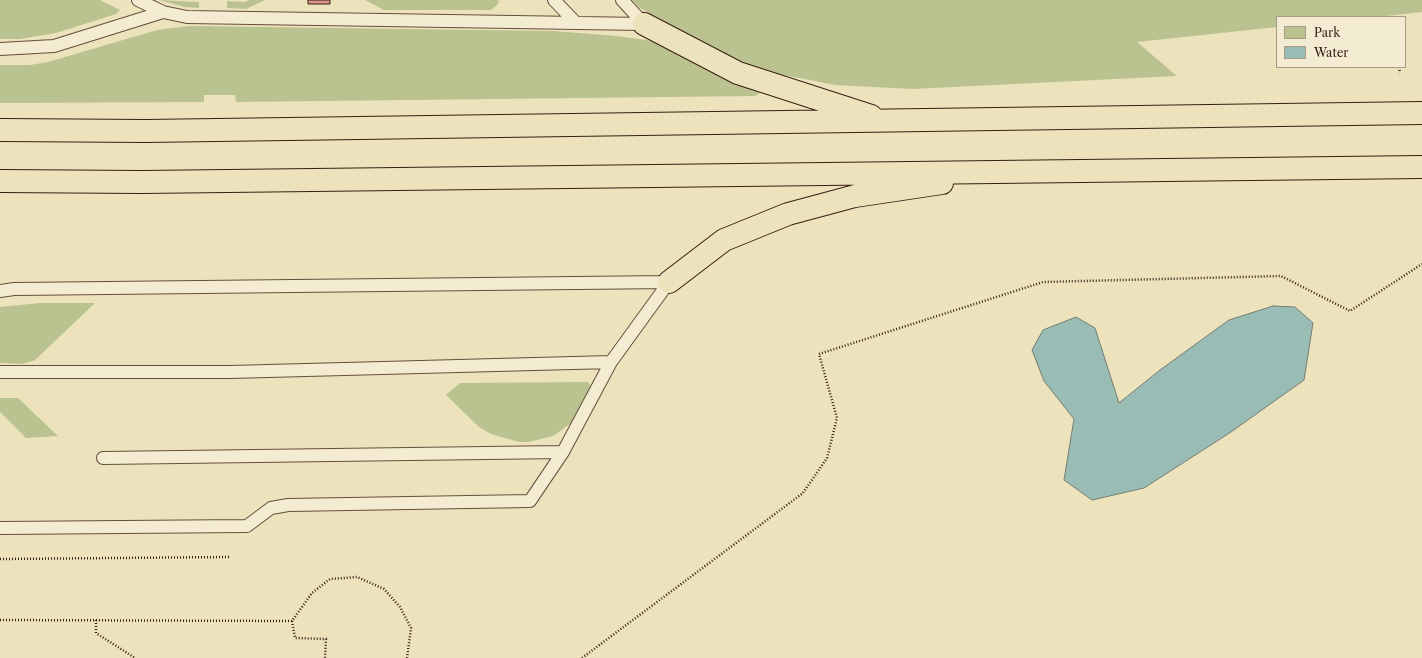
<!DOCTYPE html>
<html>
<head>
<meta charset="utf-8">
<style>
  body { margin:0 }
  #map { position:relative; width:1422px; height:658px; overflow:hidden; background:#ece2bc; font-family:"Libre Caslon Text",serif }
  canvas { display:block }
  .legend { position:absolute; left:1276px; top:16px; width:130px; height:52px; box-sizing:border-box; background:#f3ecd3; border:1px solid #a99986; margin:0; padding:5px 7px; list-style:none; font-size:12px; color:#391d12 }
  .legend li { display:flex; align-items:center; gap:8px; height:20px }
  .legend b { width:20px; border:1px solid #a99986 }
</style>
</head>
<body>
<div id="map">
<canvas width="1422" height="658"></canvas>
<ul class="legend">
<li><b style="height:11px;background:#bac38f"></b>Park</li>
<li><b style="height:11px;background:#99bdb5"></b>Water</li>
</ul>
</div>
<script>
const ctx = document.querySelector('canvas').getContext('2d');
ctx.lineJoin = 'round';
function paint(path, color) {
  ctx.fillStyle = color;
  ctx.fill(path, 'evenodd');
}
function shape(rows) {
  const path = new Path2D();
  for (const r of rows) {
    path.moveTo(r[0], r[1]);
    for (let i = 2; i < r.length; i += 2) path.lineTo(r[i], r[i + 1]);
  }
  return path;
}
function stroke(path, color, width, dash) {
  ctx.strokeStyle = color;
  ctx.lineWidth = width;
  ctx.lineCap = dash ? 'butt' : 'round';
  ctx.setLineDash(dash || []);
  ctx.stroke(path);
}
const green = shape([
  [0,0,100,0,120,10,116,14,56,33,20,39,0,39],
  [159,0,199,2,199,8,184,7],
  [249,0,265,0,246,9,227,8,227,1,245,2],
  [365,0,498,0,499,2,497,5,491,10,384,10],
  [632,0,1422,0,1422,12,1378,17,1277,17,1277,27,1137,42,1177,76,913,89,835,85,773,73,746,64,711,48,640,8],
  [189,26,553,31,617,36,646,40,659,44,759,91,760,93,755,96,236,102,235,95,204,95,204,102,0,103,0,65,30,65,48,62,157,30],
  [40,303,95,303,35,360,23,364,0,363,0,307],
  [588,382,593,390,573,422,553,436,529,442,519,442,491,434,479,427,446,395,460,383],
  [0,398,18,398,58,436,26,438,0,412]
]);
const water = shape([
  [1273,306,1295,307,1313,323,1304,380,1231,432,1144,488,1092,500,1064,480,1074,419,1044,381,1032,350,1043,330,1076,317,1095,328,1119,403,1160,370,1229,320,1273,306]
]);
const building = shape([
  [308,0,330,0,330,4,308,4,308,0]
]);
const path = shape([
  [1399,67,1400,73],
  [0,559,231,557],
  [0,620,292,621,312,593,330,579,357,577,384,589,400,607,411,628,407,658],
  [96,620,96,633,135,658],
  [292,621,295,638,326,639,325,658],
  [582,658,803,493,827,458,837,418,819,354,1043,282,1281,276,1350,311,1422,264]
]);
const service = shape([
  [138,0,163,12,187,17,644,24],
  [554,0,575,22],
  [622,0,644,24],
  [0,49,54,46,163,12],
  [0,291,14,289,669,282],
  [0,372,230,372,611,362,669,282],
  [103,458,563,452],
  [0,528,247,526,271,508,288,505,530,501,563,452,611,362]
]);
const motorway = shape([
  [644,24,738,73,871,116],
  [0,130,146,131,1422,113],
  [0,181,142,182,1422,167],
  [669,282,724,240,788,214,855,196,942,183]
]);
paint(green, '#bac38f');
paint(water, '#99bdb5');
stroke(water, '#737d74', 1);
paint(building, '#dc9587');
stroke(building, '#391d12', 1);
stroke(service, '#664e3c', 14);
stroke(motorway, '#391d12', 24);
stroke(path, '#391d12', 2.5, [1, 2]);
stroke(service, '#f3ecd3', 12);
stroke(motorway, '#ece2bc', 22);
</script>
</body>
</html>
